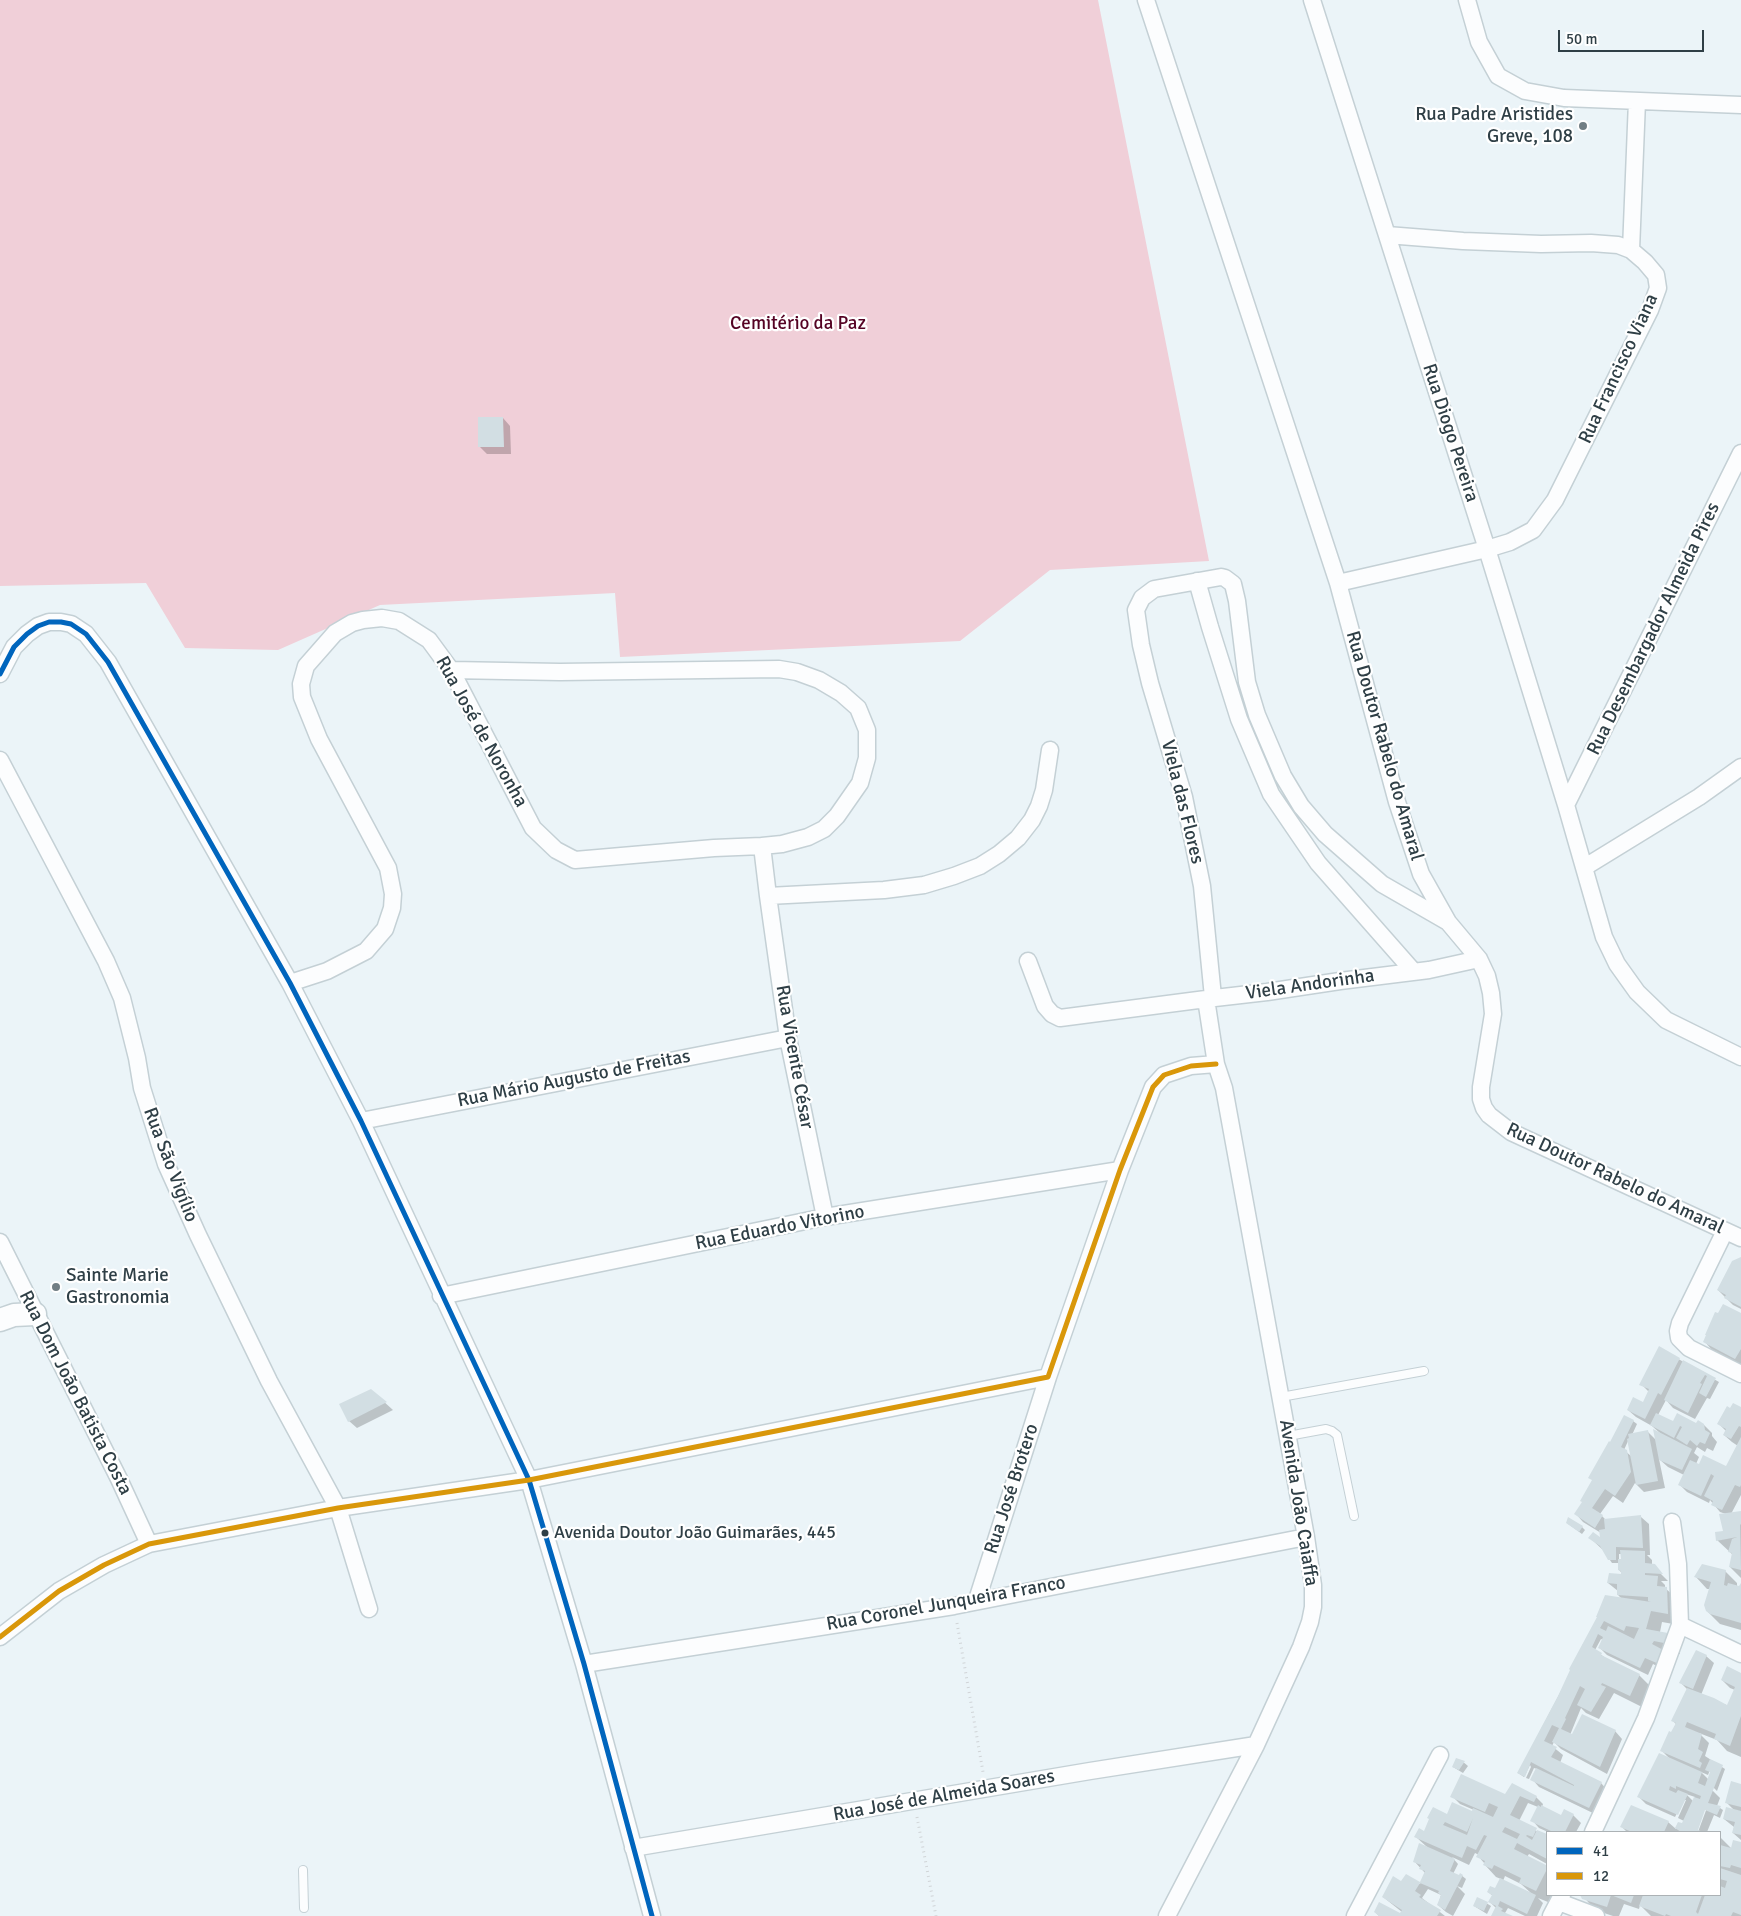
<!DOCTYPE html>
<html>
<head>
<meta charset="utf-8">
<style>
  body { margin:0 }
  #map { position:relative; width:1741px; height:1916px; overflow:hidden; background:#ebf4f8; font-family:Signika,sans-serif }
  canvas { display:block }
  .legend { position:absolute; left:1546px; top:1831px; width:175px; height:65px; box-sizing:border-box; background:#fff; border:1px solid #acb2b5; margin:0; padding:6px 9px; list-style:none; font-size:15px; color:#2f3f46 }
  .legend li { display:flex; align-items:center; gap:10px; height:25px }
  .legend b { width:25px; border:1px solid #acb2b5 }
  .scale { position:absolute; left:1558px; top:30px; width:146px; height:22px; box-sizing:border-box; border:2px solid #2f3f46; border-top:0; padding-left:6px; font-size:15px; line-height:18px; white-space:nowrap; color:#2f3f46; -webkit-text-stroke:4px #fff; paint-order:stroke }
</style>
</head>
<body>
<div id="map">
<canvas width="1741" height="1916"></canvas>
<ul class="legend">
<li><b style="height:6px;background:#0065bd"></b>41</li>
<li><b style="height:6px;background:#d9970a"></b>12</li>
</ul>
<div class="scale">50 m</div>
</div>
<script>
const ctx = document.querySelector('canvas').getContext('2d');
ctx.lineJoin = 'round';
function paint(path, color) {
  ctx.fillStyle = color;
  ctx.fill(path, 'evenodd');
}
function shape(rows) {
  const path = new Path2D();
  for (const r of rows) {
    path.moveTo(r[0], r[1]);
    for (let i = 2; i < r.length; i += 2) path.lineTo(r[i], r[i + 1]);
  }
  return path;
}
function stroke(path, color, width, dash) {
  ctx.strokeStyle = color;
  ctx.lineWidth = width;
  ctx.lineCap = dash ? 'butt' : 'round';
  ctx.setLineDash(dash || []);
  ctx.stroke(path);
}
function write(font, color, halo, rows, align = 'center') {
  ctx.font = font + ' Signika,sans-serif';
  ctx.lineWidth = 4.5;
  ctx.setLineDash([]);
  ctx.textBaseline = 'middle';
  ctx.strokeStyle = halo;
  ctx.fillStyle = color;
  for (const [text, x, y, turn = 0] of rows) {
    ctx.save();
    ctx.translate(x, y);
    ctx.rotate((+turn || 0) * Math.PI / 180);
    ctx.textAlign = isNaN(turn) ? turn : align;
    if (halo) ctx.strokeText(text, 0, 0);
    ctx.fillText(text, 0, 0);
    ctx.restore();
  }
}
const green = shape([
  [0,0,1098,0,1209,561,1050,570,960,641,620,657,615,593,380,605,278,650,185,648,146,583,0,586]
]);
const shadow = shape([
  [503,418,510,426,511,454,487,454,480,447],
  [1741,1259,1741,1309,1733,1305,1718,1290],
  [1741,1314,1741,1365,1712,1350,1705,1342],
  [1659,1348,1719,1382,1710,1399,1707,1398,1695,1419,1673,1408,1666,1400,1658,1415,1673,1423,1704,1425,1712,1433,1712,1436,1717,1442,1713,1451,1707,1448,1705,1452,1697,1447,1694,1453,1699,1457,1696,1464,1727,1468,1738,1446,1732,1442,1724,1435,1726,1431,1719,1424,1731,1409,1741,1409,1741,1495,1731,1514,1741,1512,1741,1578,1730,1567,1733,1555,1717,1540,1725,1532,1726,1514,1720,1512,1710,1500,1709,1503,1687,1492,1680,1485,1684,1475,1668,1467,1659,1459,1665,1488,1644,1492,1635,1483,1623,1503,1613,1496,1600,1514,1606,1520,1641,1517,1649,1524,1650,1555,1647,1555,1652,1560,1652,1565,1668,1581,1661,1581,1665,1585,1665,1588,1674,1596,1679,1625,1662,1622,1660,1632,1679,1646,1680,1654,1665,1652,1666,1671,1653,1664,1648,1675,1607,1655,1600,1648,1603,1640,1601,1639,1595,1650,1608,1660,1639,1675,1651,1687,1642,1707,1614,1693,1599,1719,1586,1713,1581,1708,1570,1735,1615,1731,1622,1739,1607,1774,1561,1749,1554,1742,1552,1746,1563,1755,1560,1763,1601,1783,1608,1791,1597,1815,1539,1787,1532,1779,1537,1769,1534,1768,1529,1779,1526,1778,1531,1767,1530,1765,1524,1777,1518,1773,1572,1670,1583,1644,1621,1598,1618,1595,1618,1591,1608,1583,1624,1575,1619,1570,1619,1563,1612,1563,1603,1550,1590,1538,1602,1539,1601,1533,1583,1522,1576,1514,1633,1421,1637,1424,1632,1435,1648,1432,1656,1440,1661,1434,1652,1426,1636,1417,1628,1410,1643,1404,1649,1392,1641,1384],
  [1628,1441,1631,1456,1624,1450],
  [1619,1554,1622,1554,1622,1560,1619,1560],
  [371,1390,393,1410,357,1428,349,1421],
  [1567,1523,1582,1527,1585,1530,1582,1534],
  [1725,1571,1737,1583,1737,1587,1740,1588,1741,1585,1741,1630,1720,1624,1708,1612,1710,1589,1707,1589,1696,1577],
  [1706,1656,1714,1663,1701,1695,1734,1708,1735,1690,1730,1688,1722,1680,1741,1674,1741,1757,1727,1751,1717,1740,1699,1733,1709,1743,1705,1756,1725,1769,1717,1791,1712,1786,1712,1790,1720,1798,1717,1806,1723,1810,1720,1818,1714,1815,1707,1832,1698,1832,1708,1805,1706,1805,1696,1832,1683,1832,1682,1828,1680,1832,1627,1832,1622,1827,1668,1822,1676,1829,1678,1823,1687,1827,1684,1821,1678,1818,1686,1800,1684,1800,1675,1817,1646,1804,1639,1797,1670,1759,1662,1751,1676,1724,1673,1721,1688,1690,1681,1683],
  [1710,1770,1712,1771,1709,1780,1701,1772,1708,1775],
  [1686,1794,1695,1797,1693,1801],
  [1462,1761,1468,1766,1463,1773,1453,1767],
  [1512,1785,1536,1797,1543,1804,1542,1807,1562,1817,1573,1815,1581,1823,1576,1832,1548,1832,1539,1828,1532,1820,1538,1807,1528,1803,1519,1821,1540,1833,1547,1835,1547,1864,1529,1854,1527,1857,1546,1867,1547,1865,1547,1895,1552,1895,1548,1902,1538,1898,1543,1903,1537,1916,1525,1916,1508,1908,1505,1913,1510,1916,1492,1916,1496,1908,1490,1902,1493,1896,1488,1892,1496,1890,1501,1879,1496,1877,1485,1865,1485,1864,1478,1856,1479,1855,1475,1853,1469,1865,1452,1857,1458,1864,1453,1874,1459,1877,1461,1875,1466,1879,1462,1888,1457,1886,1465,1894,1453,1916,1446,1912,1438,1905,1441,1895,1428,1889,1422,1898,1445,1916,1379,1916,1375,1912,1401,1915,1402,1912,1383,1897,1401,1883,1406,1875,1420,1884,1425,1873,1414,1861,1427,1847,1416,1837,1447,1815,1473,1813,1474,1810,1460,1804,1452,1796,1506,1796],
  [1505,1876,1521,1884,1531,1893,1503,1881],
  [1741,1785,1741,1840,1733,1833,1734,1827,1724,1819,1734,1810,1727,1803],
  [1720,1837,1732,1849,1741,1843,1741,1916,1651,1916,1640,1905,1639,1909,1624,1904,1619,1916,1613,1916,1595,1910,1582,1895,1720,1895],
  [1478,1898,1491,1906,1487,1914,1474,1906]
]);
const building = shape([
  [478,417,503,417,504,447,478,447],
  [1741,1257,1741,1307,1724,1298,1726,1295,1717,1290,1732,1261],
  [1723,1304,1741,1313,1741,1349,1735,1359,1703,1342,1706,1335,1705,1335,1715,1312,1718,1313],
  [1659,1346,1680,1358,1661,1395,1658,1393,1645,1419,1627,1410,1633,1397,1643,1402,1649,1389,1639,1385],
  [1683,1360,1716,1378,1706,1397,1699,1393,1707,1376,1705,1375,1700,1383,1702,1384,1688,1413,1664,1400],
  [371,1389,387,1402,348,1422,339,1404],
  [1733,1403,1741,1407,1741,1427,1739,1426,1731,1439,1723,1435,1726,1429,1717,1424,1727,1406,1730,1408],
  [1656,1413,1673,1421,1677,1413,1696,1423,1698,1420,1704,1424,1705,1430,1710,1433,1705,1444,1700,1442,1697,1446,1690,1440,1687,1445,1676,1438,1682,1427,1680,1426,1674,1438,1650,1425],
  [1624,1415,1634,1420,1621,1447,1627,1450,1631,1472,1615,1496,1605,1489,1592,1508,1603,1515,1595,1528,1574,1514,1582,1502,1580,1501,1592,1480,1588,1478,1609,1441,1610,1442],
  [1653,1429,1692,1449,1682,1470,1659,1460],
  [1648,1430,1658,1481,1636,1485,1627,1439,1629,1438,1628,1434],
  [1741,1437,1741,1485,1740,1487,1735,1485,1722,1510,1711,1505,1713,1501,1704,1496,1714,1476,1711,1474,1701,1496,1678,1485,1690,1460,1699,1464,1703,1455,1726,1466],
  [1741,1511,1741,1524,1740,1525,1741,1570,1729,1567,1732,1553,1728,1552,1732,1539,1737,1537,1716,1541,1715,1532,1723,1531,1719,1514],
  [1641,1515,1643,1548,1616,1547,1616,1560,1608,1560,1600,1546,1588,1538,1593,1532,1600,1537,1599,1530,1605,1529,1604,1519],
  [1568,1517,1583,1526,1579,1532,1566,1523],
  [1620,1550,1645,1551,1645,1563,1655,1564,1663,1574,1645,1573,1645,1575,1658,1576,1657,1586,1667,1587,1668,1614,1651,1611,1646,1629,1668,1633,1669,1644,1654,1641,1652,1644,1665,1651,1659,1664,1645,1658,1640,1668,1598,1648,1603,1637,1598,1634,1592,1647,1602,1653,1601,1655,1640,1674,1630,1696,1602,1683,1601,1685,1606,1687,1591,1712,1577,1705,1585,1689,1580,1686,1565,1718,1566,1719,1561,1729,1572,1734,1582,1714,1616,1730,1600,1767,1552,1742,1559,1728,1552,1725,1544,1741,1557,1747,1551,1757,1602,1782,1589,1808,1530,1780,1536,1768,1574,1786,1574,1785,1531,1762,1525,1777,1517,1773,1558,1696,1570,1670,1569,1669,1597,1617,1596,1617,1605,1595,1651,1602,1648,1601,1648,1597,1617,1595,1617,1584,1607,1583,1609,1573,1621,1574,1621,1571,1618,1570,1618,1559,1621,1559],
  [1604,1621,1624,1631,1626,1626,1639,1628,1634,1639,1608,1626,1606,1631,1600,1628],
  [1702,1564,1726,1570,1724,1585,1727,1586,1728,1583,1739,1586,1741,1583,1741,1623,1710,1614,1706,1611,1704,1605,1711,1582,1694,1577],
  [1696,1650,1707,1655,1693,1689,1679,1683],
  [1727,1666,1741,1673,1741,1716,1730,1746,1714,1739,1716,1734,1687,1722,1685,1727,1702,1734,1698,1749,1703,1752,1699,1761,1702,1763,1700,1768,1660,1751,1669,1731,1671,1732,1676,1723,1671,1721,1687,1688,1714,1698,1727,1705,1735,1687,1721,1680],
  [1659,1753,1702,1772,1698,1783,1705,1786,1710,1772,1705,1770,1710,1759,1723,1765,1708,1803,1721,1806,1717,1815,1705,1810,1698,1830,1703,1832,1681,1832,1675,1828,1678,1822,1682,1823,1694,1797,1700,1799,1701,1796,1676,1786,1676,1789,1670,1786,1669,1790,1676,1793,1678,1790,1688,1794,1678,1815,1637,1797],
  [1456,1758,1465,1761,1459,1770,1452,1767],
  [1461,1774,1505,1794,1512,1783,1537,1796,1534,1802,1520,1796,1510,1815,1537,1828,1533,1837,1527,1835,1526,1836,1532,1840,1537,1830,1547,1834,1547,1859,1517,1843,1514,1849,1546,1865,1547,1862,1547,1869,1536,1891,1519,1883,1521,1878,1494,1865,1492,1869,1483,1865,1485,1861,1476,1857,1487,1836,1484,1835,1476,1850,1467,1846,1462,1858,1414,1837,1419,1828,1424,1831,1429,1819,1427,1818,1433,1807,1447,1814,1452,1802,1472,1811,1473,1808,1493,1817,1498,1807,1489,1803,1485,1812,1450,1797],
  [1473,1818,1467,1835,1443,1825,1445,1822,1467,1832],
  [1505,1827,1520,1834,1517,1839,1502,1832],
  [1731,1781,1741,1784,1741,1807,1725,1803],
  [1538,1805,1541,1807,1541,1805,1561,1815,1564,1809,1574,1814,1565,1832,1553,1832,1530,1821],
  [1631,1805,1669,1821,1664,1832,1632,1832,1620,1827],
  [1726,1807,1741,1811,1741,1835,1732,1833,1735,1822,1723,1819],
  [1733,1840,1741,1842,1741,1868,1731,1865,1730,1868,1720,1866,1720,1845,1731,1848],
  [1419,1843,1455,1859,1450,1871,1459,1875,1460,1873,1463,1875,1445,1910,1437,1905,1441,1895,1438,1893,1439,1891,1420,1883,1415,1891,1421,1895,1419,1897,1441,1910,1437,1916,1378,1916,1378,1915,1374,1912,1379,1902,1400,1913,1402,1910,1382,1897,1393,1876,1401,1881,1406,1874,1420,1882,1425,1871,1419,1869,1421,1865,1413,1862],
  [1720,1868,1741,1875,1741,1915,1733,1912,1731,1916,1671,1916,1666,1914,1665,1916,1639,1906,1643,1895,1702,1895,1696,1912,1698,1914,1705,1895,1720,1895,1720,1886,1725,1888,1727,1881,1720,1879],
  [1500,1878,1536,1895,1527,1914,1500,1901,1498,1906,1503,1909,1501,1911,1513,1916,1491,1916,1496,1906,1488,1902,1492,1895,1487,1892,1490,1886,1495,1888],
  [1580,1895,1634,1895,1631,1903,1611,1895,1607,1907,1582,1899],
  [1477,1897,1488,1902,1484,1911,1473,1906]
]);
const path = shape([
  [957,1623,983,1772],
  [917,1817,936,1916]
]);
const service = shape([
  [1281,1397,1424,1371],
  [1288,1436,1326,1429,1332,1431,1337,1435,1354,1516],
  [303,1870,304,1908]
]);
const minor = shape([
  [1146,0,1338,583,1397,802,1421,874,1448,922,1479,959,1487,976,1491,993,1493,1014,1481,1087,1481,1099,1484,1108,1489,1115,1511,1132,1741,1238],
  [1312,0,1487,549,1566,805,1604,937,1617,964,1637,992,1666,1020,1741,1057],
  [1467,0,1479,42,1498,76,1525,91,1564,98,1741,105],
  [1631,250,1637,101],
  [1197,581,1210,627,1239,719,1271,794,1318,863,1414,972],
  [1338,583,1487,549,1510,542,1533,530,1555,500,1650,310,1658,288,1656,275,1645,262,1631,250,1618,245,1591,243,1541,244,1463,241,1387,235],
  [0,674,14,647,27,634,38,626,49,622,61,622,71,624,86,634,108,662,290,983,361,1121,529,1480,584,1664,652,1916],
  [0,760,106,961,122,998,137,1058,142,1088,166,1164,198,1235,269,1381,338,1508,369,1609],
  [1566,805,1741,453],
  [762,846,768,896,884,890,924,885,954,876,980,866,999,854,1018,838,1032,820,1039,806,1044,790,1050,750],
  [1585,867,1699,797,1741,767],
  [768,896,788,1038,825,1217],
  [1028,961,1045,1006,1052,1014,1060,1018,1206,999],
  [290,983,327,971,366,951,385,929,392,908,393,894,388,868,319,739,302,697,301,684,306,666,335,633,352,623,363,620,382,618,399,621,429,640,451,670,533,828,556,850,575,860,714,848,762,846,782,844,808,837,824,829,837,816,860,783,867,758,867,730,858,708,841,693,819,680,797,672,779,669,560,672,451,670],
  [1213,997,1202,886,1184,797,1150,683,1141,645,1136,610,1142,598,1154,589,1221,577,1225,578,1233,584,1237,601,1247,682,1257,715,1283,776,1301,806,1325,834,1382,884,1448,922],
  [361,1121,788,1038],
  [1725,1231,1680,1323,1678,1331,1679,1338,1689,1348,1741,1374],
  [0,1242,119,1479,149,1544],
  [441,1296,825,1217,1120,1170],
  [977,1600,1048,1377],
  [1680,1625,1741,1654],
  [0,1637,59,1591,104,1565,149,1544,338,1508,529,1480,1048,1377,1120,1170,1153,1087,1164,1075,1191,1066,1216,1064],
  [584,1664,954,1606,1306,1537],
  [1593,1832,1646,1718,1680,1625,1678,1564,1672,1522],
  [633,1848,1090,1771,1256,1745],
  [1559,1902,1596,1916],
  [1167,1916,1256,1745,1301,1647,1310,1622,1313,1607,1313,1585,1306,1537,1224,1088,1216,1064,1206,999,1267,992,1340,981,1429,970,1479,959],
  [1355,1916,1440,1755],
  [1551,1916,1562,1895]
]);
const secondary = shape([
  [0,1320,14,1315,35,1314]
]);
const bus1 = shape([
  [0,674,14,647,27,634,38,626,49,622,61,622,71,624,86,634,108,662,290,983,361,1121,529,1480,584,1664,652,1916]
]);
const bus2 = shape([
  [0,1637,59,1591,104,1565,149,1544,338,1508,529,1480,1048,1377,1120,1170,1153,1087,1164,1075,1191,1066,1216,1064]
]);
const markers = [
  [1583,126,5,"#717e84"],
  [56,1287,5,"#717e84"],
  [545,1533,4.5,"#2f3f46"]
];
const busNames = [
  ["Avenida Doutor João Guimarães, 445",554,1533]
];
const poiNames = [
  ["Rua Padre Aristides",1573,115],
  ["Greve, 108",1573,137],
  ["Sainte Marie",66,1276,"left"],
  ["Gastronomia",66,1298,"left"]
];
const parkNames = [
  ["Cemitério da Paz",798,324]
];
const streetNames = [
  ["Rua Francisco Viana",1619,369,-65],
  ["Rua Diogo Pereira",1450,433,72],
  ["Rua Desembargador Almeida Pires",1654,629,-64],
  ["Rua José de Noronha",481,732,61],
  ["Rua Doutor Rabelo do Amaral",1384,746,74],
  ["Viela das Flores",1182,802,76],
  ["Viela Andorinha",1310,985,-8],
  ["Rua Vicente César",794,1057,80],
  ["Rua Mário Augusto de Freitas",574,1079,-11],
  ["Rua São Vigílio",170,1165,69],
  ["Rua Doutor Rabelo do Amaral",1615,1179,25],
  ["Rua Eduardo Vitorino",780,1228,-11],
  ["Rua Dom João Batista Costa",75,1393,63],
  ["Rua José Brotero",1012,1489,-72],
  ["Avenida João Caiaffa",1298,1503,81],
  ["Rua Coronel Junqueira Franco",946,1604,-10],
  ["Rua José de Almeida Soares",944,1796,-10]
];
paint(green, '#f0cfd8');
paint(shadow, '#0003');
paint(building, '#d2dee3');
stroke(service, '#c4d0d5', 10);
stroke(minor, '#c4d0d5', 19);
stroke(secondary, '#c4d0d5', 25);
stroke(path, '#d0d4d7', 3, [1, 4]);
stroke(service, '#fcfdfe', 8);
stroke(minor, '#fcfdfe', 16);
stroke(secondary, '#fcfdfe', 22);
stroke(bus1, '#0065bd', 5);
stroke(bus2, '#d9970a', 5);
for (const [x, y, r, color] of markers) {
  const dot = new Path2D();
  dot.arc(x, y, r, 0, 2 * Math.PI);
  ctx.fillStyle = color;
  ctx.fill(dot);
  stroke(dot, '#fff', 2);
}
write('18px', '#2f3f46', '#fff', busNames, 'left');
write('19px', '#2f3f46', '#fff', poiNames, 'right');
write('19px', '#550324', '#fff', parkNames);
write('19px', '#2f3f46', '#fff', streetNames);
</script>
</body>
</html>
